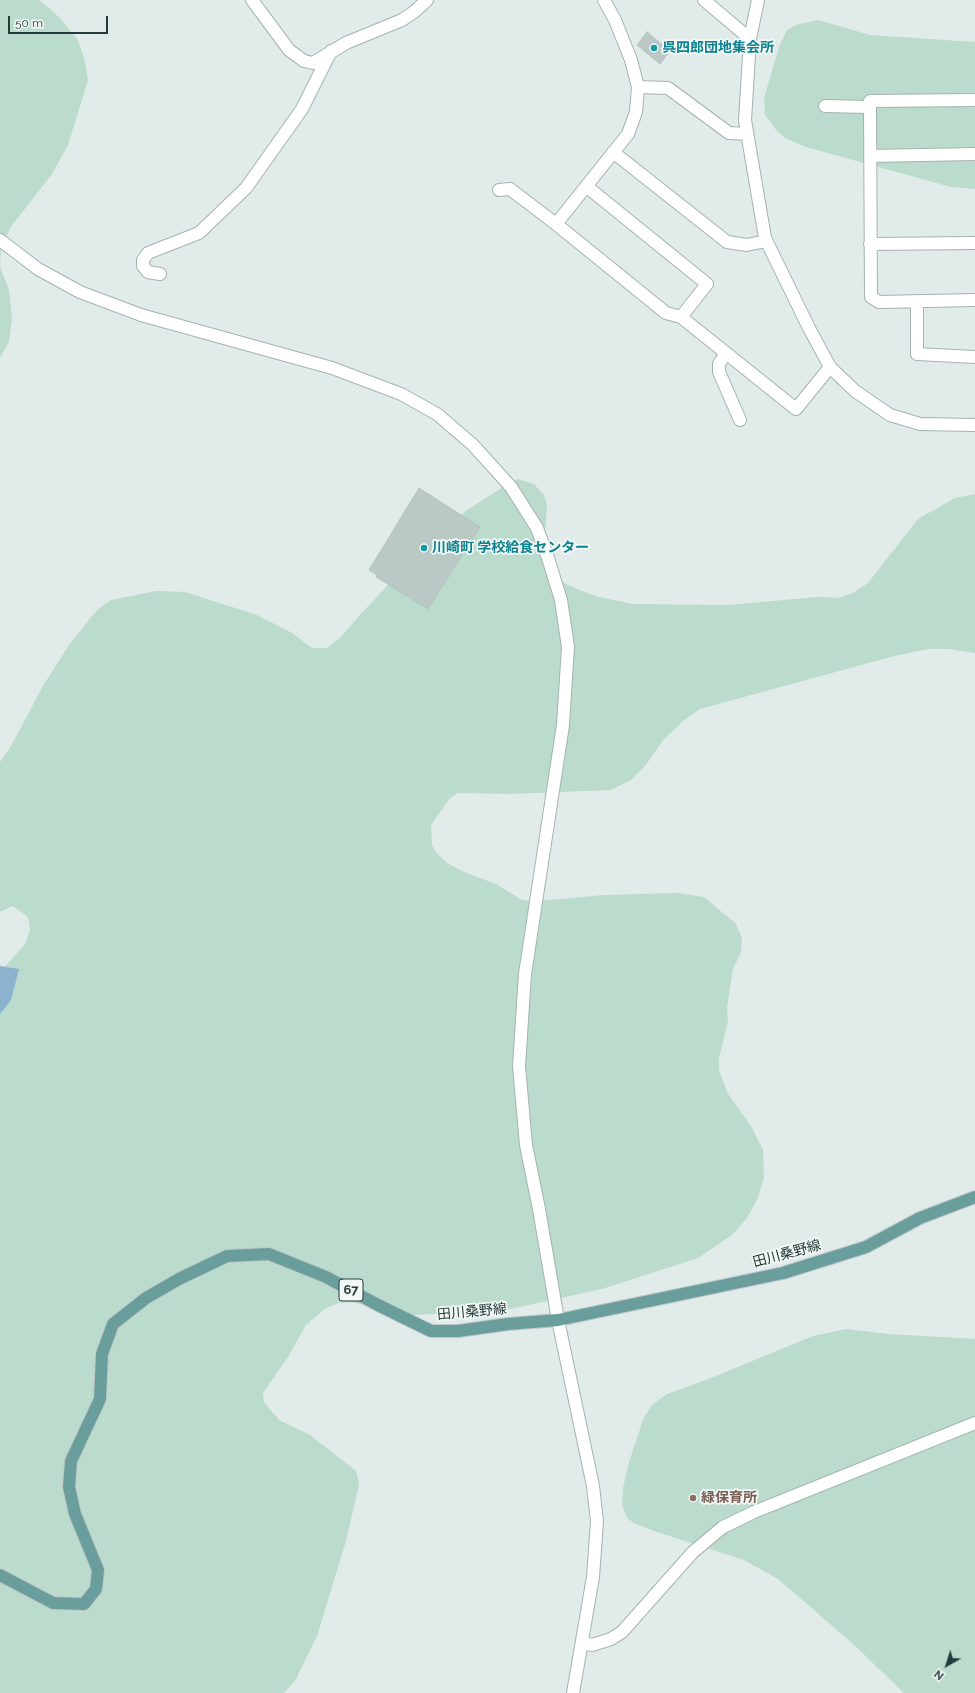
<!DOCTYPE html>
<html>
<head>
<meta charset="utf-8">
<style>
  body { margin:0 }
  #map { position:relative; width:975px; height:1693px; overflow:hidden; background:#e1ebe9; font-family:Raleway,sans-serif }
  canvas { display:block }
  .north { position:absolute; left:927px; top:1645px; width:40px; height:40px; -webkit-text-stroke:3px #f2f8f6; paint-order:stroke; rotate:219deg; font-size:11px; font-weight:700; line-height:16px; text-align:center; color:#233b3a }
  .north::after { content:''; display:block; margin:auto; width:14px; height:18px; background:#233b3a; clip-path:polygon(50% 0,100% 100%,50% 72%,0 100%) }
  .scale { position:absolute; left:8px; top:16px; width:100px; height:18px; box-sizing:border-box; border:2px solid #233b3a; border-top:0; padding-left:5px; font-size:12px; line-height:14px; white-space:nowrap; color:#233b3a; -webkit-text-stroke:3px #f2f8f6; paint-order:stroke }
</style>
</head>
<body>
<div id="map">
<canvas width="975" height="1693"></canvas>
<div class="north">N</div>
<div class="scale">50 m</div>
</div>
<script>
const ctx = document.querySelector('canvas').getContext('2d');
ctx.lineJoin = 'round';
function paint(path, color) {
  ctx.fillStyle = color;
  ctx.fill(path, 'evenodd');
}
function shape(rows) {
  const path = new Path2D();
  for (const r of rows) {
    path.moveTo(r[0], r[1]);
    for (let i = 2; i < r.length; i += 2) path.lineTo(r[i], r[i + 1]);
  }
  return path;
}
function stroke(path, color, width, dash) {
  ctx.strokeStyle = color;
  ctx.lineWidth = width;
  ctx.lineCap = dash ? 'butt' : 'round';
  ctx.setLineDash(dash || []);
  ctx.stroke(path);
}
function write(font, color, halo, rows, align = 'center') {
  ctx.font = font + ' Raleway,"Noto Sans JP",sans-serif';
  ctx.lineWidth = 3.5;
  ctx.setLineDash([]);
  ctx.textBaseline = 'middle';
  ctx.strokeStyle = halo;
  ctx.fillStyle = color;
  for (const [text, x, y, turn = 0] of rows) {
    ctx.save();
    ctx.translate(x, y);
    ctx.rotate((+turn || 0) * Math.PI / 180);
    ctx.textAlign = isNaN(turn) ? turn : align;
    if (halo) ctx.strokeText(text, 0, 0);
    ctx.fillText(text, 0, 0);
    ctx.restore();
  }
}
const green = shape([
  [0,0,39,0,42,2,60,18,78,40,85,61,88,80,68,145,52,174,10,228,1,250,0,267,9,290,12,318,9,342,0,358],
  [818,20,870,35,975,42,975,189,951,187,806,147,785,138,777,131,765,115,764,98,779,47,787,30,796,25],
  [518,479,534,484,544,495,547,505,546,522,543,545,554,573,562,582,579,590,599,597,632,604,727,605,818,597,839,598,853,593,868,583,918,519,955,498,975,494,975,653,948,649,929,649,898,655,700,709,683,721,664,739,645,766,631,780,611,790,510,794,458,793,450,798,431,825,432,845,435,851,447,863,464,872,496,884,522,900,540,901,604,895,677,893,704,897,736,924,742,938,741,952,733,969,730,987,727,1007,728,1022,719,1058,719,1070,728,1094,751,1126,763,1150,764,1178,757,1200,747,1218,732,1235,698,1258,602,1289,496,1312,408,1315,352,1302,339,1303,326,1308,306,1325,288,1357,263,1393,264,1402,279,1420,310,1435,356,1471,359,1485,346,1541,317,1636,296,1679,284,1693,0,1693,0,972,25,944,30,930,28,917,13,906,0,912,0,762,11,746,43,686,69,645,97,610,111,600,156,591,185,592,257,615,292,633,312,648,327,648,340,638,360,615,415,556,467,510,503,487],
  [846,1329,888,1334,975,1339,975,1693,904,1693,852,1643,778,1579,744,1560,654,1531,634,1523,627,1518,622,1505,623,1488,629,1462,644,1417,653,1404,667,1394,711,1378,813,1336]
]);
const water = shape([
  [0,966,19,969,11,1000,0,1014]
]);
const building = shape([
  [647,32,670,51,660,64,637,45,647,32],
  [419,488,480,527,428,609,376,577,377,575,369,570,419,488]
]);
const minor = shape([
  [252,0,289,50,304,61,313,63,346,43,402,20,414,12,427,0],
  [604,0,615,20,631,60,638,87,636,112,628,134,556,224,666,313,681,317,796,409,830,367],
  [704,0,750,39],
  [758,0,750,39,745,120,765,238,809,328,830,367,855,391,890,415,920,424,975,425],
  [638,87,668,88,729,133,747,134],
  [975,100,870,101,870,107,871,297,879,302,975,300],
  [825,106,870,107],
  [613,152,727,242,747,245,766,241],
  [870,156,975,154],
  [586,186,707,284,681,317],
  [499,190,510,189,556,224],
  [0,240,38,269,80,292,141,315,332,368,401,394,437,414,473,445,511,487,537,528,548,558,561,600,568,647,563,725,525,974,519,1066,526,1145,539,1209,558,1320,593,1486,597,1521,593,1577,573,1693],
  [870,244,975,243],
  [160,274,148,272,143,266,143,260,148,253,199,233,246,188,302,109,331,51],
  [917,301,917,354,975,357],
  [726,353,719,364,719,372,740,420],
  [582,1643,592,1645,611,1639,622,1632,693,1552,723,1527,754,1512,975,1423]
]);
const major = shape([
  [0,1575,53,1603,84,1604,96,1589,98,1570,75,1514,69,1487,71,1461,100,1399,102,1354,113,1324,146,1298,179,1279,227,1256,269,1254,326,1277,378,1305,431,1331,458,1331,508,1324,558,1320,783,1273,866,1247,920,1218,975,1197]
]);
const markers = [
  [654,48,4,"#0f9aa8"],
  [424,548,4,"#0f9aa8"],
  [693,1498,4,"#8d6e63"]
];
const shields = [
  [351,1290,24]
];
const shieldNames = [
  ["67",351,1290]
];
const cultureNames = [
  ["呉四郎団地集会所",662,48],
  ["川崎町 学校給食センター",432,548]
];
const streetNames = [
  ["田川桑野線",787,1254,-15],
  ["田川桑野線",472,1312,-5]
];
const educationNames = [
  ["緑保育所",701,1498]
];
paint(green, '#bbdbcc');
paint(water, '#8cb3cd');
paint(building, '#bac8c6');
stroke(building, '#b4c4c1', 1);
stroke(minor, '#a4b3b1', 14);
stroke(major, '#c1c8c8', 14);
stroke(minor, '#fff', 12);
stroke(major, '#699e9d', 12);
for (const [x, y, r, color] of markers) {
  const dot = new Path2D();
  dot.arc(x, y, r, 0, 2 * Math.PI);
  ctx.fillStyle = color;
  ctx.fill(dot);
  stroke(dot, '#f2f8f6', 1.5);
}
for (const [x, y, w] of shields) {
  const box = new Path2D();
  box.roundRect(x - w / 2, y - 11, w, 22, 3);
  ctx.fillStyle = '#f2f8f6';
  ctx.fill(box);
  stroke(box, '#233b3a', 1);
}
write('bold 13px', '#233b3a', null, shieldNames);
write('bold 14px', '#0d838f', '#f2f8f6', cultureNames, 'left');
write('14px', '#233b3a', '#f2f8f6', streetNames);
write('bold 14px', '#785e54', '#f2f8f6', educationNames, 'left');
</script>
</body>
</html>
